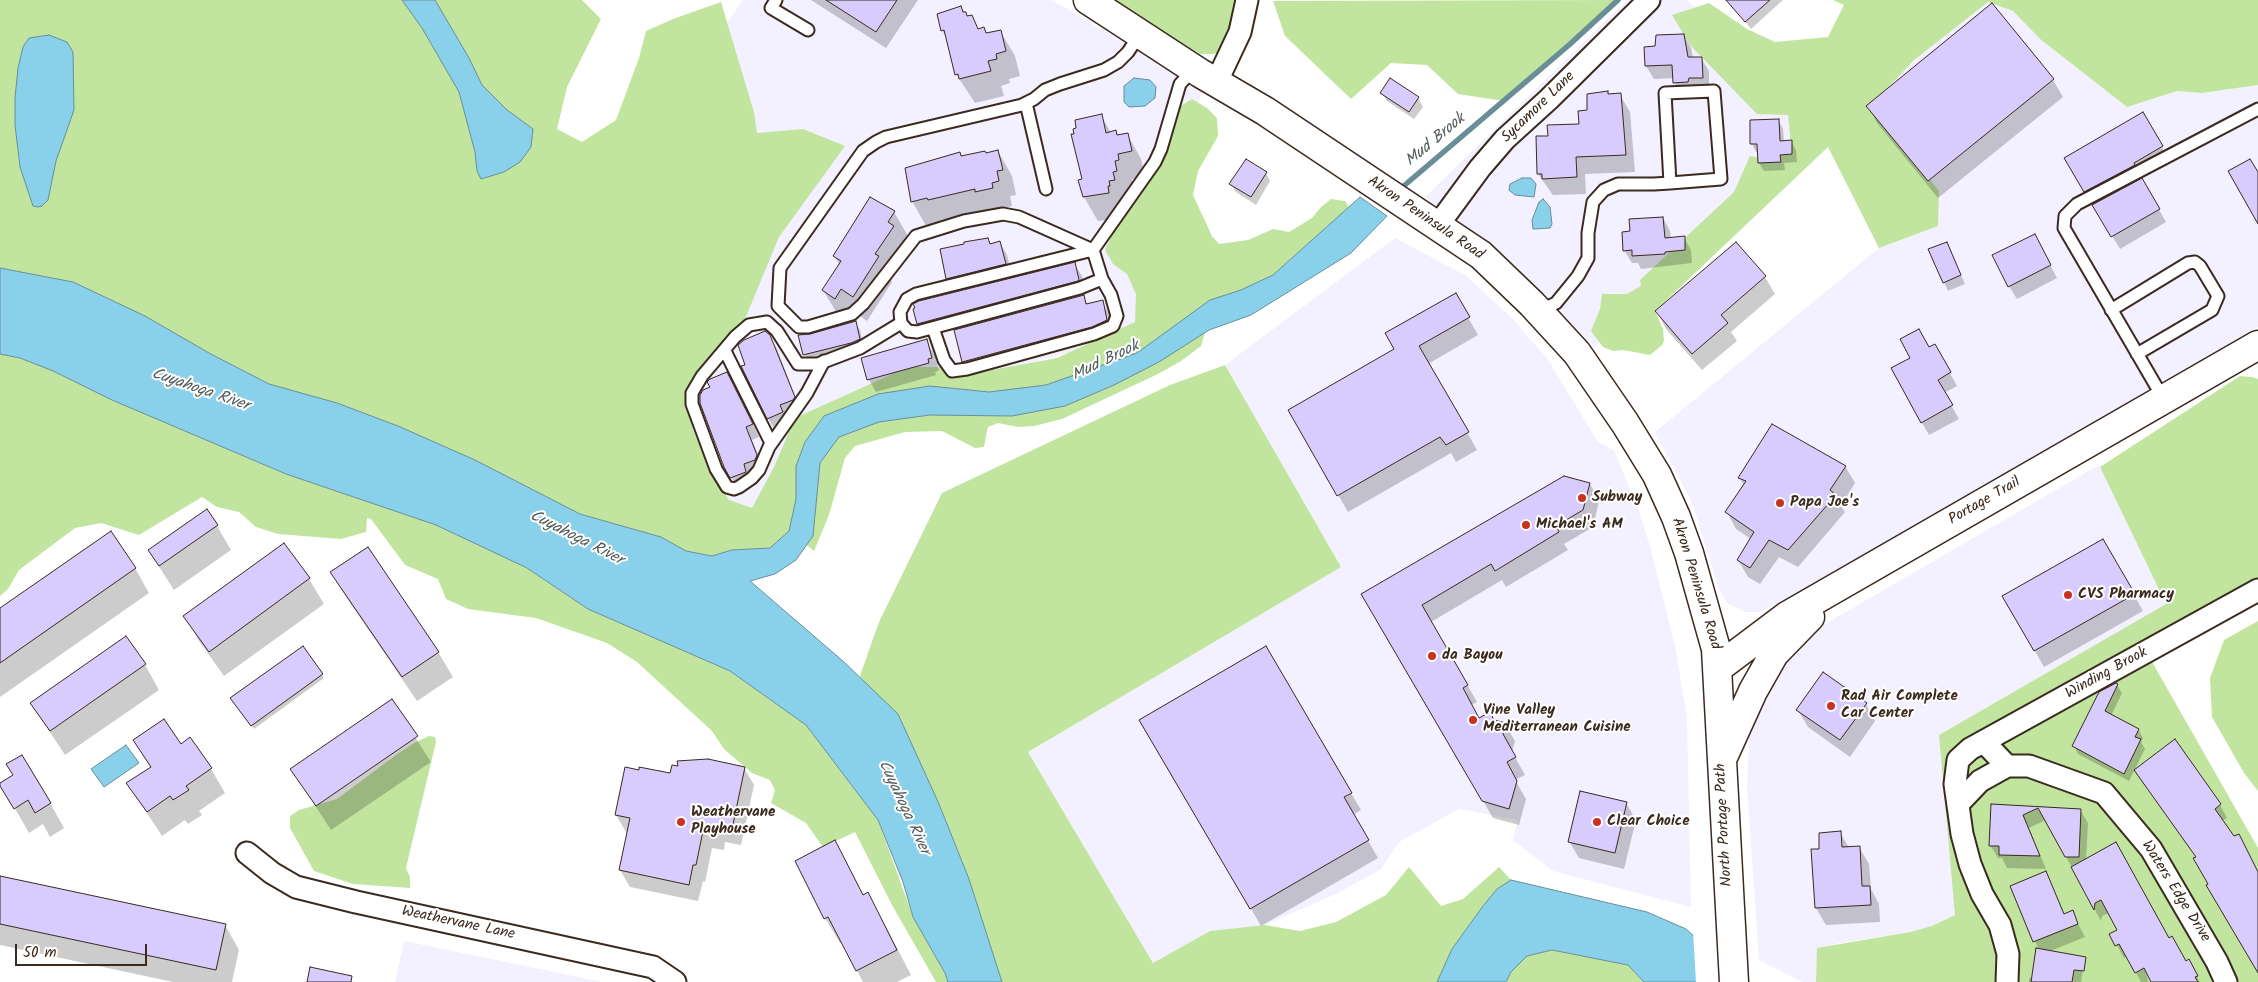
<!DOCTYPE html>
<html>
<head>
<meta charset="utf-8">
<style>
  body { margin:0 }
  #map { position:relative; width:2258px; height:982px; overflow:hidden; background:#fff; font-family:Kalam,sans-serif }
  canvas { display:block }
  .scale { position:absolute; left:15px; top:944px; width:132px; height:22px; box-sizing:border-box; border:2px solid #3b2a1e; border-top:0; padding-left:6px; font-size:15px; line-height:18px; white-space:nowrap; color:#3b2a1e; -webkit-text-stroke:4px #fff; paint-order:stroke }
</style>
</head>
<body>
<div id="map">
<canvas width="2258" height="982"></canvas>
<div class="scale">50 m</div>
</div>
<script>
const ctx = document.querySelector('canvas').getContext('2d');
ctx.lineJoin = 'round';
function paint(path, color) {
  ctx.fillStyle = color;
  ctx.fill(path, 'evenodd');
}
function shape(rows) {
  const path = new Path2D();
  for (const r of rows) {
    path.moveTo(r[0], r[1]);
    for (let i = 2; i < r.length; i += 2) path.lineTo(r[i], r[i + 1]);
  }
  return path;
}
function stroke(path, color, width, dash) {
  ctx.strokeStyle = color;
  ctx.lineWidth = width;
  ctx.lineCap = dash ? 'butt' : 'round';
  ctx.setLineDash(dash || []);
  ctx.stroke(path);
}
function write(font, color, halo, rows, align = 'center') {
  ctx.font = font + ' Kalam,sans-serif';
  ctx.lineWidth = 4;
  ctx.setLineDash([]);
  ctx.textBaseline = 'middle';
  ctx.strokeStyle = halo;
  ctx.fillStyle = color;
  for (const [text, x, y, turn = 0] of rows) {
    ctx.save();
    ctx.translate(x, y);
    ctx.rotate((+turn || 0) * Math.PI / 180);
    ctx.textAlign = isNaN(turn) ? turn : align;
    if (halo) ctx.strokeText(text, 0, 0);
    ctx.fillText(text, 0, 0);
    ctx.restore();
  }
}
const built = shape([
  [743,0,1052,0,1204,89,1171,162,1153,331,813,419,758,503,738,523,708,476,653,342,816,134,803,129,757,133,754,112,727,23],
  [1627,0,1687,0,1829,130,1594,347,1541,292,1425,197],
  [1988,2,2013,11,2040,39,2127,107,2177,91,2202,93,2258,85,2258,327,1779,603,1759,612,1745,612,1728,604,1719,589,1692,503,1655,432,1879,248,1938,226,1872,105,1913,61],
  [1395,238,1465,275,1511,317,1548,360,1598,442,1614,450,1639,511,1650,546,1675,646,1687,718,1691,907,1553,871,1513,840,1518,820,1459,809,1399,842,1381,869,1338,893,1265,925,1210,931,1153,963,1028,752,1341,567,1225,365],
  [2099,465,2166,604,1939,735,1956,915,1932,926,1910,932,1834,944,1816,971,1816,982,1802,982,1759,960,1747,786,1750,718,1796,641],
  [404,941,458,952,602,982,395,982]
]);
const green = shape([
  [0,0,582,0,601,19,567,87,557,129,582,142,616,120,639,58,646,31,673,19,721,2,754,112,757,133,803,129,845,146,779,237,745,319,719,347,689,394,693,430,712,473,729,500,752,508,774,467,795,418,908,367,944,367,986,371,1057,358,1135,322,1136,294,1127,274,1113,264,1105,250,1111,237,1167,152,1179,107,1192,99,1207,108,1217,118,1218,136,1198,171,1193,195,1212,236,1219,244,1248,240,1273,229,1289,232,1312,218,1321,207,1331,199,1345,201,1349,207,1273,275,1241,290,1213,307,1201,346,1181,361,1158,374,1062,419,1034,426,1018,427,998,423,988,427,984,447,975,448,942,431,905,432,855,446,845,458,829,515,814,551,789,531,771,548,732,550,712,556,686,551,661,537,580,514,475,460,398,426,337,403,271,385,73,282,0,268],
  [1109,0,1242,0,1223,52,1212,54,1200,54],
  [1618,0,1569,45,1504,101,1458,94,1427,65,1391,63,1351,99,1285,36,1273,1],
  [1833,0,2258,0,2258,85,2202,93,2177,91,2127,107,2040,39,2013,11,1988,2,1913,61,1872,105,1939,191,1938,226,1879,248,1828,147,1655,311,1663,329,1664,341,1662,345,1650,355,1623,350,1613,351,1603,347,1591,331,1600,309,1602,294,1627,294,1641,286,1640,280,1734,192,1750,156,1774,160,1780,155,1792,154,1788,115,1757,114,1690,45,1672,15,1709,3,1747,29,1775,42,1828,37,1844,5],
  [0,354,20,358,53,371,112,400,286,474,436,525,527,568,588,609,730,671,806,725,878,820,913,917,945,973,948,982,936,982,892,905,855,832,823,847,806,823,771,803,775,790,770,780,752,773,724,749,712,731,637,662,607,643,536,618,468,609,446,599,438,579,405,565,371,519,367,518,366,532,341,539,278,534,256,527,239,512,217,507,202,497,139,535,101,523,75,528,19,570,8,589,0,596],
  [1225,365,1341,567,1028,752,1153,963,1210,931,1265,925,1300,931,1336,922,1386,895,1409,867,1441,906,1463,899,1499,867,1511,880,1497,889,1483,906,1452,949,1437,982,1002,982,964,866,939,804,860,676,869,650,879,622,942,493,1170,385],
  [2240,376,2252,377,2258,379,2258,581,2143,646,2258,848,2258,982,1816,982,1817,948,1910,932,1932,926,1955,915,1939,735,2166,604,2100,467],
  [2258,621,2258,791,2244,773,2212,717,2210,678,2224,640],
  [429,736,435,737,436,742,406,868,410,877,410,888,353,884,314,871,290,828,290,816,299,810,337,799,396,755,414,743],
  [1552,950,1628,965,1644,982,1506,982,1511,972,1527,956]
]);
const water = shape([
  [402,0,435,0,469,58,482,85,507,110,533,129,531,147,520,162,504,172,481,179,477,171,475,152,459,92,422,28,402,0],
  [49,35,67,42,73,52,74,110,56,161,48,200,42,206,38,207,33,206,20,167,15,125,15,98,18,68,23,47,29,38,49,35],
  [1134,78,1150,80,1156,87,1155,98,1145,106,1129,107,1124,102,1124,86,1134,78],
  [1522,178,1531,178,1536,184,1534,197,1515,195,1509,190,1510,184,1522,178],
  [1360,197,1387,216,1351,253,1251,315,1209,330,1159,362,1114,385,1065,406,1012,416,930,415,879,422,839,437,820,463,813,536,796,560,775,574,750,581,844,662,898,714,939,804,969,879,1002,982,948,982,945,973,913,917,903,882,878,820,806,725,730,671,588,609,527,568,436,525,286,474,112,400,53,371,20,358,0,354,0,268,73,282,145,316,209,353,269,384,337,403,398,426,475,460,580,514,661,537,686,551,712,556,732,550,770,548,789,531,796,499,796,466,805,442,824,416,878,394,930,386,989,392,1046,385,1137,353,1210,300,1241,290,1273,275,1360,197],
  [1543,199,1550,207,1552,224,1550,228,1533,229,1532,220,1539,202,1543,199],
  [126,745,139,763,104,787,91,769,126,745],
  [1511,880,1647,912,1686,929,1746,982,1644,982,1628,965,1552,950,1527,956,1511,972,1506,982,1437,982,1452,949,1483,906,1497,889,1511,880]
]);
const pier = shape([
  [1693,931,1747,980,1748,982,1696,982]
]);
const shadow = shape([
  [811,0,918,0,886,48],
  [1738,0,1783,0,1751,29,1732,5],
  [1992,5,2053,80,2063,97,1938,198,1877,123,1868,106],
  [961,7,968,17,971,17,979,30,984,28,987,34,1000,31,1015,56,1020,76,1009,79,1010,83,1001,86,1004,96,975,103,956,74,947,39,942,30],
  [1684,35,1691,48,1693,58,1701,58,1709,71,1709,90,1682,95,1674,82,1674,78,1654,79,1646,66,1656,48],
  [1382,93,1418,98,1423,107,1414,119,1387,101],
  [1609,95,1620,95,1630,112,1635,172,1585,174,1586,194,1553,195,1538,174,1537,137,1549,137,1580,125,1589,112],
  [2142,114,2169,159,2140,177,2166,222,2120,249,2066,158],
  [1101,115,1111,133,1116,132,1118,136,1127,134,1141,159,1145,176,1132,179,1133,185,1128,186,1130,196,1123,218,1098,221,1084,197,1083,180],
  [1778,120,1783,129,1784,142,1791,141,1796,150,1797,162,1784,163,1785,170,1764,171,1759,163,1759,152,1756,152,1752,144],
  [998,151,1012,176,1016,195,1010,196,1012,206,1005,208,1006,212,926,226,912,201,960,154,962,157],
  [1266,173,1270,181,1256,205,1236,192,1231,184],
  [894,212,908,236,890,278,892,282,867,321,856,313,850,323,838,315,823,290,840,265,834,256],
  [1663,218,1670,231,1671,239,1684,238,1691,250,1692,263,1641,269,1638,263,1632,263,1624,250,1631,232],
  [988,239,991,245,1000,243,1007,255,1013,279,1074,264,1082,276,1086,293,1082,294,1088,305,1102,301,1109,314,1114,333,1099,339,971,374,963,362,955,329,926,336,918,324,914,310,956,293,948,278,941,250,976,240],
  [1947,243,1965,284,1948,291,1944,282],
  [1736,244,1765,277,1775,294,1731,332,1737,341,1702,370,1666,329,1657,312],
  [2041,248,2057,278,2017,299,2009,286],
  [1455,295,1478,335,1428,364,1477,450,1456,462,1451,453,1348,512,1290,411,1396,350],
  [855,322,860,330,864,348,809,363,805,354,810,335],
  [769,336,777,349,801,411,776,431,768,418,747,365],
  [926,341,934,354,939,370,935,372,936,375,876,392,869,380,863,358],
  [1935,346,1957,386,1944,393,1959,419,1929,435,1892,369],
  [734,386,759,437,752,440,764,469,750,477,753,485,739,490,725,467],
  [1845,466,1855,483,1841,506,1845,512,1798,567,1779,557,1760,584,1748,577,1738,560,1751,539,1736,529,1727,512,1744,486,1740,478],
  [1590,484,1599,501,1593,527,1564,544,1568,550,1506,587,1502,580,1431,622,1477,702,1471,705,1479,719,1505,724,1515,741,1512,752,1525,775,1515,780,1526,799,1519,825,1493,818,1362,594],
  [217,526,231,550,174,590,149,551],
  [2103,540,2143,611,2044,667,2004,596],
  [284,544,309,579,324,604,224,676,199,641,185,616],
  [135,568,149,593,0,697,0,610],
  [332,572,438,652,453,677,417,701,346,597],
  [1265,647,1361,810,1353,815,1378,858,1261,926,1141,720],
  [303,648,324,678,254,729,234,702],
  [145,665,159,690,65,755,31,703],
  [2117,685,2122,693,2111,716,2138,729,2143,738,2141,742,2145,749,2129,781,2078,754,2074,746],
  [392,701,431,762,331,830,292,770],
  [1866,704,1875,721,1850,757,1808,727,1798,710],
  [134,740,181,746,211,769,225,793,199,811,202,815,188,824,185,820,162,836,128,784,151,768],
  [2175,741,2220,805,2227,818,2222,821,2258,873,2258,970,2197,858,2135,770],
  [744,768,754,785,741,845,725,842,724,850,712,848,705,882,703,881,698,901,630,887,620,870,628,833,626,832,616,815,671,774],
  [1,784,50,803,64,828,50,837,43,824,29,833],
  [1626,803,1636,820,1624,869,1579,858,1569,841],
  [1992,805,2080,810,2088,823,2086,860,2169,939,2186,962,2188,961,2200,982,2153,982,2146,970,2148,982,2141,982,2127,956,2124,958,2111,934,2119,930,2109,913,2102,916,2101,921,2046,820,2029,828,2046,869,2007,868,2002,858,1998,858,1990,845],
  [1840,832,1849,848,1859,847,1869,864,1871,889,1879,904,1880,922,1826,925,1816,908,1821,850],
  [835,842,864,896,868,894,882,919,911,975,897,982,863,982,842,942,840,943,825,918,796,862],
  [2046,873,2065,915,2072,912,2085,937,2048,952,2083,969,2081,982,2029,982,2029,978,2032,978,2039,950,2012,887],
  [0,878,225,925,239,950,232,982,173,982,0,945]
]);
const stream = shape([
  [1399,190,1569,45,1618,0]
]);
const building = shape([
  [826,0,897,0,876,32,826,0],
  [1726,0,1770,0,1745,22,1726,0],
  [1992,3,2054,79,1928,181,1866,106,1992,3],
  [961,6,963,12,966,12,967,16,972,15,978,29,984,27,986,33,1001,30,1006,51,996,54,997,59,988,61,991,71,959,79,958,74,955,75,944,30,941,31,937,14,961,6],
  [1684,34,1688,57,1702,57,1703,78,1689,78,1688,82,1673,83,1672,65,1645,66,1644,47,1655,46,1656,35,1684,34],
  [1390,78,1419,97,1409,112,1380,93,1390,78],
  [1608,91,1608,94,1621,93,1626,155,1576,157,1577,177,1542,179,1542,174,1537,174,1536,136,1548,136,1547,125,1579,124,1578,111,1587,110,1587,94,1608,91],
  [2143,112,2163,146,2134,163,2135,165,2084,192,2064,158,2143,112],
  [1102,114,1106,133,1116,130,1117,135,1128,133,1132,151,1118,154,1119,160,1115,161,1117,171,1113,172,1115,180,1109,181,1110,186,1108,186,1109,193,1083,197,1078,180,1082,179,1071,134,1074,134,1073,129,1076,128,1075,120,1102,114],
  [1779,119,1780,141,1792,140,1792,154,1780,155,1781,162,1758,163,1757,144,1750,144,1750,120,1779,119],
  [998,150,1003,170,997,171,999,181,992,183,993,188,975,192,975,189,928,200,927,198,911,202,905,168,960,152,961,156,985,151,986,153,998,150],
  [1246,159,1267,172,1251,197,1229,184,1246,159],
  [2250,159,2258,172,2258,224,2228,171,2250,159],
  [2142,178,2160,209,2111,237,2092,205,2142,178],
  [870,197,895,211,888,222,894,226,875,254,879,256,853,297,841,289,835,299,822,290,841,261,833,256,870,197],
  [1663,217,1665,238,1685,236,1685,250,1665,252,1665,254,1632,256,1632,250,1623,251,1622,232,1630,231,1629,219,1663,217],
  [2035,234,2051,265,2008,287,1992,255,2035,234],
  [988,238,990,244,1000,241,1006,264,946,279,940,249,964,244,964,242,988,238],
  [1736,242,1766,276,1721,315,1728,323,1692,354,1655,311,1736,242],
  [1947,242,1961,275,1943,283,1928,249,1947,242],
  [1075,262,1079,280,1078,281,917,324,913,309,915,308,913,304,919,301,1075,262],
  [1456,293,1470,317,1419,346,1469,432,1446,445,1440,437,1337,496,1288,410,1394,349,1385,333,1456,293],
  [1084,295,1086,304,1103,300,1107,320,1092,327,962,362,954,330,1084,295],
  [856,321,860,339,851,343,803,355,798,335,810,334,856,321],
  [1919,329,1929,347,1935,344,1951,372,1938,380,1953,405,1921,423,1891,368,1910,358,1900,339,1919,329],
  [765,331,770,335,795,397,793,400,780,405,783,412,767,419,741,366,745,365,738,345,744,340,765,331],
  [927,339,932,358,928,359,929,363,867,380,861,358,927,339],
  [727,372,753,424,746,427,757,455,755,460,744,464,746,472,730,478,724,467,700,403,700,395,703,390,710,387,707,382,710,379,727,372],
  [1772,424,1846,466,1830,490,1836,495,1788,550,1769,540,1750,568,1737,560,1754,532,1725,512,1746,481,1738,478,1772,424],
  [1564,476,1590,483,1583,510,1556,526,1559,532,1495,571,1491,564,1422,605,1468,685,1463,688,1479,718,1490,712,1494,720,1506,723,1503,734,1516,757,1507,762,1517,781,1509,809,1482,801,1361,594,1564,476],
  [207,509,218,525,159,566,148,550,207,509],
  [111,531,136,568,0,663,0,608,111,531],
  [2103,539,2135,594,2034,651,2002,596,2103,539],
  [284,543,310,578,209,652,183,616,284,543],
  [368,547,439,652,402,677,330,572,368,547],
  [126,636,146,664,50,731,30,703,126,636],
  [303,646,323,674,251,726,230,698,303,646],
  [1266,646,1352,793,1344,797,1369,840,1250,909,1139,720,1266,646],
  [1823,672,1867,703,1840,740,1796,710,1823,672],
  [2116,683,2118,684,2105,711,2139,729,2135,737,2141,739,2124,774,2072,746,2099,692,2116,683],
  [392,699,418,736,316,806,290,769,392,699],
  [164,719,181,744,190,737,212,768,186,786,189,790,173,800,170,796,147,812,126,783,151,767,133,740,164,719],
  [2175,739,2221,804,2215,809,2234,836,2239,834,2258,872,2258,973,2206,885,2208,884,2193,858,2196,857,2134,770,2175,739],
  [22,755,51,803,35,813,28,800,14,809,0,786,0,783,13,775,6,764,22,755],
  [708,759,745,767,732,829,716,825,714,834,703,831,696,865,693,865,689,885,619,870,630,818,615,815,625,767,639,770,639,767,670,773,672,765,678,766,677,761,708,759],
  [1580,791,1627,802,1615,853,1568,842,1580,791],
  [1991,804,2081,809,2079,857,2065,857,2038,808,2023,815,2040,856,1999,855,1999,846,1989,846,1991,804],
  [1841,831,1842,847,1860,846,1862,886,1870,886,1871,905,1815,908,1811,849,1819,849,1819,833,1841,831],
  [835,840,863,895,868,892,897,950,856,971,828,917,824,919,795,861,835,840],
  [2116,842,2169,938,2172,936,2186,961,2189,959,2198,976,2195,977,2198,982,2151,982,2144,968,2135,973,2119,944,2115,946,2109,934,2117,930,2101,900,2095,903,2094,910,2071,867,2116,842],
  [2046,871,2064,914,2073,910,2078,924,2033,942,2010,886,2046,871],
  [0,876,226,924,216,970,0,924,0,876],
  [2036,948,2086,957,2084,971,2074,970,2072,982,2031,982,2036,948],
  [310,967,352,976,351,982,307,982,310,967]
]);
const lane = shape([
  [776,0,771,8,808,30],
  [1140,34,1128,52,1118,62,1104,70,1060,84,1045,90,1034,99,1022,105,886,137,876,142,863,151,780,268,778,306,799,327,808,327,852,314,863,304,916,236,964,221,1003,214,1019,217,1093,250,916,294,907,299,900,312,901,323,908,331,917,332,1080,288,1102,279,1093,250,1155,162,1161,149,1180,84,1194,69],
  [1026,103,1046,189],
  [2111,310,2188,263,2195,262,2200,266,2218,296,2212,310,2137,354],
  [1539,311,1556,303,1578,276,1588,258,1588,233,1593,202,1604,190,1618,184,1654,184,1670,183,1721,179,1714,91,1665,93,1670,183],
  [933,328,944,360,952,371,967,369,1094,334,1113,326,1117,316,1111,295,1102,279],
  [725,351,771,443],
  [824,361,807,393,769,447,759,470,752,478,739,487,734,489,727,487,716,469,692,404,692,393,702,376,735,337,749,325,767,322,777,331,798,364,818,364,860,348,901,323],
  [2163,398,2064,228,2065,216,2077,204,2258,109]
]);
const street = shape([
  [1216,83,1240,32,1247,0],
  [1438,225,1480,168,1505,139,1549,99,1649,0],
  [1984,742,2007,766,2029,766,2104,793,2151,849,2217,962,2226,982],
  [1958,804,1980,781,2007,766],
  [247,853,272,873,296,887,356,902,653,967,675,982],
  [2007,982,2008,954,2000,925,1982,894,1970,864,1962,834,1955,784,1958,760,1970,749,2258,590]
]);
const secondary = shape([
  [1088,0,1200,73,1265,111,1481,255,1532,304,1577,353,1625,423,1657,475,1676,517,1689,553,1716,649,1734,982],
  [1718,668,1787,616,2258,345],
  [1724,755,1753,691,1774,654,1810,617]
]);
const markers = [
  [1582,498,5,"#c8321e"],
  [1780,503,5,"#c8321e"],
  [1526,525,5,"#c8321e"],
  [2068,595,5,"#c8321e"],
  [1432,656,5,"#c8321e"],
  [1831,706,5,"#c8321e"],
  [1473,720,5,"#c8321e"],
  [681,822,5,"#c8321e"],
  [1597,822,5,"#c8321e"]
];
const streetNames = [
  ["Sycamore Lane",1539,108,-44],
  ["Akron Peninsula Road",1425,219,34],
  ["Portage Trail",1985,502,-30],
  ["Akron Peninsula Road",1695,584,73],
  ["Winding Brook",2107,674,-29],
  ["North Portage Path",1725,825,-93],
  ["Waters Edge Drive",2175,892,58],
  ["Weathervane Lane",458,924,12]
];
const poiNames = [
  ["Subway",1592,498],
  ["Papa Joe's",1790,503],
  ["Michael's AM",1536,525],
  ["CVS Pharmacy",2078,595],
  ["da Bayou",1442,656],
  ["Rad Air Complete",1841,697],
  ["Car Center",1841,714],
  ["Vine Valley",1483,711],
  ["Mediterranean Cuisine",1483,728],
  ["Weathervane",691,813],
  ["Playhouse",691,830],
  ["Clear Choice",1607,822]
];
const waterNames = [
  ["Mud Brook",1436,141,-40],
  ["Mud Brook",1106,362,-26],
  ["Cuyahoga River",200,391,19],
  ["Cuyahoga River",576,539,27],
  ["Cuyahoga River",903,808,65]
];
paint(built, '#f3f0ff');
paint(green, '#c1e59f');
paint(water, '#89d0ea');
stroke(water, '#6a8e98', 1);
paint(pier, '#fff');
paint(shadow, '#0003');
stroke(stream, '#6a8e98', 5.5);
paint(building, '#d8ccfe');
stroke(building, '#3b2a1e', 1);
stroke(lane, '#3b2a1e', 15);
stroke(street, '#3b2a1e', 25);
stroke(secondary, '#3b2a1e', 31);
stroke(lane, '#fff', 11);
stroke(street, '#fff', 21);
stroke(secondary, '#fff', 28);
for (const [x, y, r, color] of markers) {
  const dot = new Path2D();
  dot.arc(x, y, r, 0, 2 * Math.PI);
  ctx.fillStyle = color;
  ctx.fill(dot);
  stroke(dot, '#fff', 2);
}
write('15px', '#3b2a1e', '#fff', streetNames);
write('bold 15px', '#3b2a1e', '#fff', poiNames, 'left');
write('italic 16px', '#525c5b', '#fff', waterNames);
</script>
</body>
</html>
